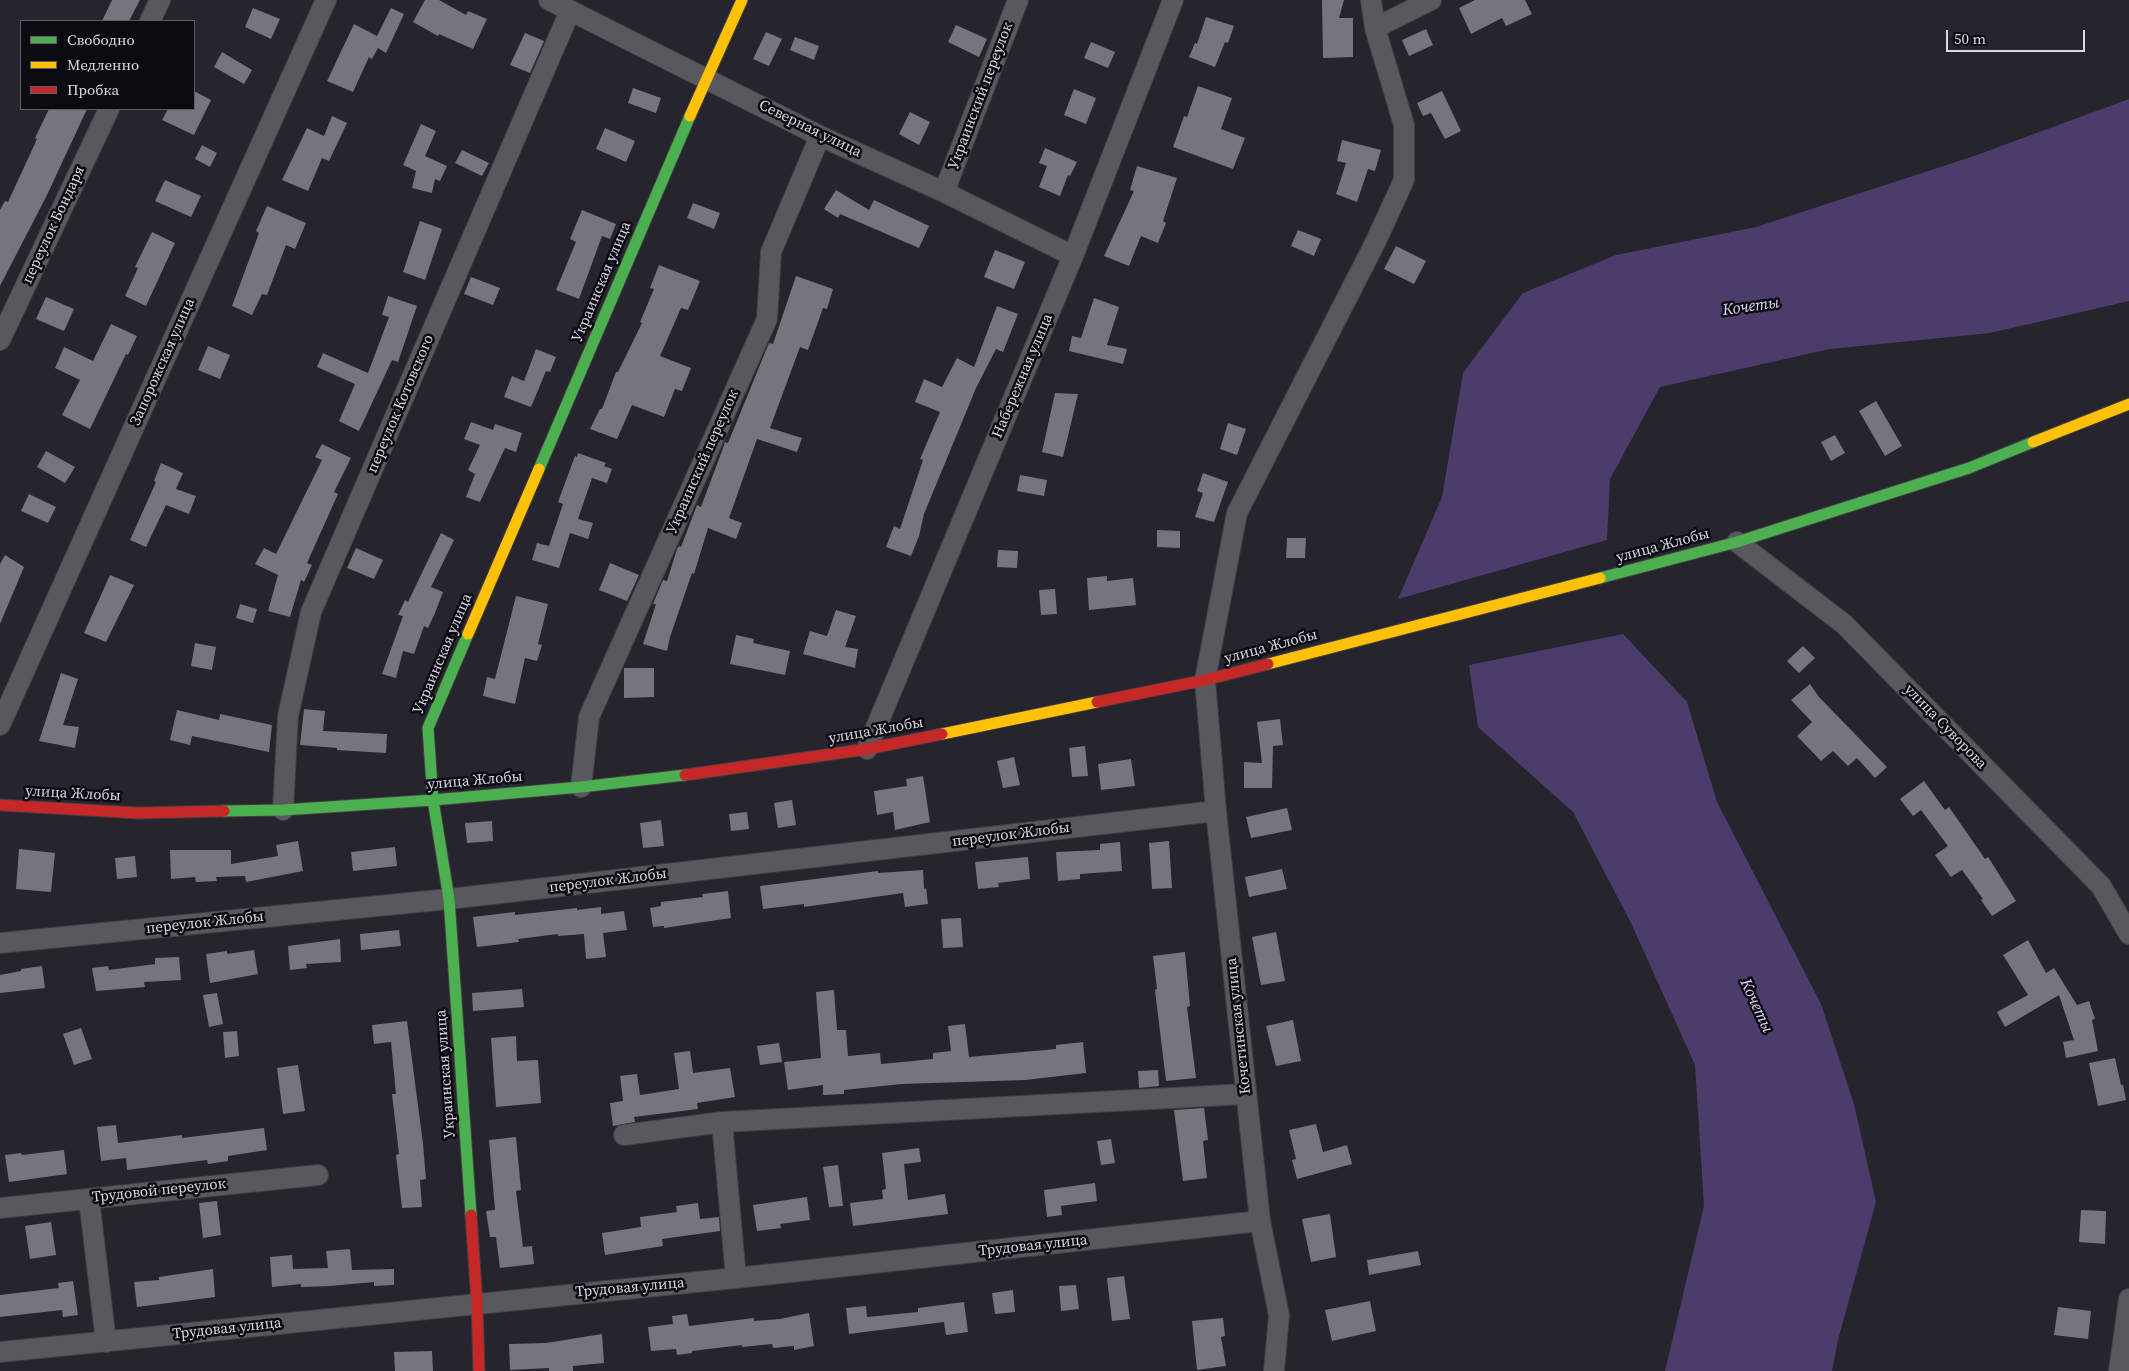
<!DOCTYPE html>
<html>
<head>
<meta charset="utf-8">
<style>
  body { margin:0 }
  #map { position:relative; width:2129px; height:1371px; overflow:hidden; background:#26242c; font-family:"Source Serif 4",serif }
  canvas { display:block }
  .legend { position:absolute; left:20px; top:20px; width:175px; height:90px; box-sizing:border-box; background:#0d0b12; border:1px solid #5f5d66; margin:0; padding:6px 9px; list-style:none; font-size:15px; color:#dbd8e3 }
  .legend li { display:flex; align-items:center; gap:10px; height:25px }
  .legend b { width:25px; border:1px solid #5f5d66 }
  .scale { position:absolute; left:1946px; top:30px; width:139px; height:22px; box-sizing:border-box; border:2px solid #dbd8e3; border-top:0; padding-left:6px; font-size:15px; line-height:18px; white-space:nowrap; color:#dbd8e3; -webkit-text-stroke:4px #0d0b12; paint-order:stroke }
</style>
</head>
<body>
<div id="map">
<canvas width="2129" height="1371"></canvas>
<ul class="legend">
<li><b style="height:6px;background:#4caf50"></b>Свободно</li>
<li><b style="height:6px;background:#ffc107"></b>Медленно</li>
<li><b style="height:6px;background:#c62828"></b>Пробка</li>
</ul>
<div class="scale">50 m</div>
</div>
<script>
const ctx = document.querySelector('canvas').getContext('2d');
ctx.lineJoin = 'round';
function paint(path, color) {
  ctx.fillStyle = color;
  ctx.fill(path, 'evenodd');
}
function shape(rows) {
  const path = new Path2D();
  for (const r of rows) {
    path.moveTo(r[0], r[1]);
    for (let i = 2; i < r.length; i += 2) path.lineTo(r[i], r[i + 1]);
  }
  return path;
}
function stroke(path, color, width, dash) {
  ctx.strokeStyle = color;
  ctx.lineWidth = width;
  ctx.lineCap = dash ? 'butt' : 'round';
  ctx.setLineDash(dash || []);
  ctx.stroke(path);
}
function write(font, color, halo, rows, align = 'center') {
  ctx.font = font + ' "Source Serif 4",serif';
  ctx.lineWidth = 5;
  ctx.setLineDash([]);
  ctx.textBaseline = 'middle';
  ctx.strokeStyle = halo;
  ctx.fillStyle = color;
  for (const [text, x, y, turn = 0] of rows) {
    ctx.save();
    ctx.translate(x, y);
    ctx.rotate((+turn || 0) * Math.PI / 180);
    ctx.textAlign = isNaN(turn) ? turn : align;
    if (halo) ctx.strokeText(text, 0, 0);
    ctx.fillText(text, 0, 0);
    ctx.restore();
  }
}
const water = shape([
  [2129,99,2129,301,1990,333,1830,349,1660,387,1610,479,1607,540,1398,599,1442,497,1463,373,1523,293,1616,255,1756,227,1974,156],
  [1623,634,1687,702,1717,802,1821,1004,1854,1104,1876,1202,1838,1340,1832,1371,1665,1371,1704,1206,1695,1065,1631,923,1573,812,1478,727,1469,665]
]);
const building = shape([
  [112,0,140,0,129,21,102,21],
  [425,0,439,0,466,15,468,11,487,19,473,49,439,34,438,36,413,22],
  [1322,0,1344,0,1339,18,1353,18,1353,57,1323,58],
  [1475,0,1525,0,1532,14,1506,26,1502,18,1471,34,1459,8],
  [253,8,280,19,271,39,245,27],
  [391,8,404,14,386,53,378,48,372,59,369,57,353,92,327,81,354,24,377,36],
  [1206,17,1234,26,1228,43,1225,42,1215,67,1189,57,1195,43,1197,44],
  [956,25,987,39,979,57,948,42],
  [1426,29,1433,45,1409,56,1402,40],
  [766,32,782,39,769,66,753,59],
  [525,33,544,41,530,73,510,65],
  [795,37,819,46,814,60,790,50],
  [1091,42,1115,52,1108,68,1084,58],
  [222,52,252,70,244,84,214,67],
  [1198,86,1232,98,1221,129,1245,138,1233,169,1173,147,1184,116,1187,117],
  [633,88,661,98,656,113,628,103],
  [1074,89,1096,98,1086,124,1064,115],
  [194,91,211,100,194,135,162,120,168,109,194,109],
  [1442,91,1461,131,1445,139,1431,113,1423,116,1417,103],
  [49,109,87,109,47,195,0,286,0,210,5,201,8,202,37,139,35,138],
  [910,112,930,122,919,145,899,134],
  [332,116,347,123,329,161,322,158,308,191,282,180,307,128,324,136],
  [421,124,436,131,425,156,447,166,440,181,435,179,432,193,412,188,416,171,403,165],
  [605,128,635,141,626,162,596,149],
  [1342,140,1381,150,1375,171,1368,169,1357,202,1336,194,1346,163,1337,161],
  [202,145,217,153,210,167,195,159],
  [1045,148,1077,162,1070,176,1068,175,1060,196,1039,187,1047,166,1039,163],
  [462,150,489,163,482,176,455,163],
  [1137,166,1177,178,1163,221,1166,223,1158,243,1141,236,1129,266,1104,256,1134,191,1130,190],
  [165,180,201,196,191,217,155,201],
  [836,190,869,210,874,200,929,226,919,248,840,214,838,218,824,209],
  [693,203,720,213,714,229,687,218],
  [267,206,306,223,295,249,286,245,267,295,262,294,252,315,232,306,259,233,256,231],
  [582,210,616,224,610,239,602,236,579,299,556,290,576,242,570,239],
  [420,221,442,229,425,280,403,272],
  [1298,230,1321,239,1314,256,1291,246],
  [152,232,175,243,146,306,125,296,138,268,135,267],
  [1396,246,1426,261,1414,284,1384,269],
  [995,250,1025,262,1014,289,984,277],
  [659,265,700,281,688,310,681,308,660,356,691,368,682,391,675,389,664,417,632,405,617,439,590,429,600,409,602,409,616,372,618,372,642,323,640,322,654,289,650,288],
  [796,276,833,289,827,309,823,308,808,350,800,347,770,428,802,438,797,452,757,439,729,518,742,523,736,539,708,528,694,574,692,573,670,637,667,651,643,644,656,604,653,604,663,580,667,581,677,549,679,546,681,547,697,505,701,507,723,448,725,442,728,443,769,343,773,344],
  [471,277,500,288,493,305,464,294],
  [388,296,417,306,398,362,392,360,359,431,339,421,355,384,317,367,323,353,368,373,389,317,382,315],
  [46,297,74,309,64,331,36,319],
  [1094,298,1119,307,1107,345,1127,349,1123,364,1069,351,1072,336,1081,338],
  [997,306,1018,314,1003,352,996,349,976,388,924,514,919,536,911,556,886,547,894,526,900,529,923,460,920,459,940,412,915,402,924,379,942,387,957,358,974,367],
  [111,324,137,336,128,355,126,354,90,429,62,415,80,380,55,368,64,347,93,361],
  [208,346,230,355,220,379,198,370],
  [536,349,556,357,550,372,546,371,531,407,504,397,512,376,524,381],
  [1055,393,1078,394,1063,457,1042,452],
  [1876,401,1902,446,1885,456,1859,411],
  [471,422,493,430,495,424,522,433,516,452,505,448,480,502,466,497,475,474,468,470,480,445,464,439],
  [1228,423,1246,429,1237,455,1220,449],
  [1835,435,1845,453,1831,461,1821,442],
  [322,444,351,458,334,492,338,494,307,563,312,565,304,582,301,580,290,617,268,611,278,575,255,564,264,548,276,554,322,460,315,457],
  [46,451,75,467,65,483,37,467],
  [578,453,606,463,604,466,612,469,607,483,592,478,578,519,593,523,588,539,570,533,559,568,532,560,537,543,549,546,563,504,558,502,575,456,577,457],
  [161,463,183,473,176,489,196,496,189,514,166,505,146,547,130,540,156,482,154,481],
  [1203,473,1228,482,1214,522,1195,517,1203,493,1197,491],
  [1020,475,1047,480,1044,496,1017,491],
  [29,494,56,507,48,523,21,511],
  [1157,530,1180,531,1180,548,1157,547],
  [441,533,454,540,431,587,443,592,435,613,428,628,424,626,414,654,403,651,396,678,382,674,403,616,398,615,405,600,408,602],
  [1287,538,1306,538,1305,558,1286,558],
  [356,548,383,560,374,579,347,568],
  [998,550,1018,551,1017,568,997,567],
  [5,555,24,567,0,624,0,564],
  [610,563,639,575,627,601,599,590],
  [110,575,134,585,106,642,84,633],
  [1107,576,1107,581,1133,578,1136,605,1089,610,1087,578],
  [1055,589,1057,614,1041,615,1039,590],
  [516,596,548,604,538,644,542,645,537,661,525,658,515,704,483,696,487,677,495,679],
  [240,604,257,609,253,623,236,618],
  [836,610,856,616,845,647,858,649,855,668,803,654,810,631,827,636],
  [736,635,754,639,753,643,790,651,785,675,730,664],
  [195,643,216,647,212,670,191,666],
  [1803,646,1815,658,1799,673,1787,661],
  [624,668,654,668,654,697,624,698],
  [61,673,78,679,63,725,79,727,75,748,39,741],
  [1810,684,1819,697,1887,767,1875,778,1857,758,1848,766,1833,751,1821,761,1797,736,1812,722,1791,700],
  [304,709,325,711,323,731,387,734,386,753,337,750,337,748,300,745],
  [177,710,219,720,220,714,272,725,269,752,192,736,190,745,170,740],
  [1280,719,1283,745,1273,746,1272,788,1244,788,1244,762,1262,763,1257,722],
  [1085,746,1088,776,1072,777,1069,748],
  [1014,757,1020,785,1003,788,997,761],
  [1131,759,1135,786,1101,790,1098,764],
  [923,776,930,822,895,830,893,812,877,815,874,791,907,786,906,779],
  [1924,781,1945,810,1949,807,1985,859,1988,857,2016,901,1992,916,1981,900,1983,899,1962,870,1951,877,1935,855,1948,846,1921,810,1913,816,1900,799],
  [792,800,796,825,778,828,774,803],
  [1287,808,1292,830,1251,838,1246,817],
  [747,812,749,829,731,831,729,814],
  [661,820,664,846,643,848,640,823],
  [492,821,493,841,467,843,465,823],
  [298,841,303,871,246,882,245,876,216,877,217,881,196,882,195,877,171,879,170,850,231,850,231,864,278,856,276,845],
  [1169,841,1172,888,1152,889,1149,843],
  [1120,842,1122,871,1080,874,1080,879,1058,881,1056,852,1100,850,1100,844],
  [395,847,397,866,353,871,351,852],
  [19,849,55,853,51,892,16,889],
  [135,856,137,877,117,879,115,858],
  [1028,857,1030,879,998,883,999,887,978,889,975,862],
  [1282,869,1287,889,1249,897,1245,877],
  [923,870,924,889,926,888,928,904,905,907,903,893,804,907,804,904,763,909,760,886,878,871,878,873],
  [728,891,731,918,664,928,664,926,653,927,650,908,661,906,661,902,703,897,702,894],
  [601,907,601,914,624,911,627,930,603,933,606,957,586,959,584,934,558,936,558,934,518,939,519,942,477,947,473,917,515,912,515,915,577,908,577,910],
  [961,918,963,947,943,948,941,919],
  [399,930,401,946,361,950,360,934],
  [1276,932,1285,981,1261,985,1252,937],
  [340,939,341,962,306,964,307,968,290,970,288,946],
  [2028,940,2046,973,2054,968,2077,1005,2089,1001,2095,1019,2092,1020,2098,1051,2066,1058,2063,1042,2074,1040,2059,995,2005,1027,1997,1012,2028,995,2003,955],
  [254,950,258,974,210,983,206,954,227,951,227,954],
  [1185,952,1190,1006,1187,1007,1196,1078,1166,1081,1155,990,1157,989,1153,956],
  [179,957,181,980,144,982,145,987,96,991,92,968,108,966,109,970,155,964,155,958],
  [42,966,45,988,0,993,0,975,21,971,21,969],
  [522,989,524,1007,473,1011,472,993],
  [834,990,837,1030,846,1030,848,1056,880,1053,881,1064,933,1059,933,1053,951,1051,948,1026,965,1024,969,1057,1056,1049,1056,1045,1083,1042,1086,1073,1025,1080,901,1084,844,1090,844,1094,823,1095,823,1085,788,1090,784,1062,821,1058,816,992],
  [217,993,223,1024,209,1027,203,995],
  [1293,1020,1301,1061,1276,1066,1266,1026],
  [407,1021,423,1144,426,1179,420,1180,422,1207,402,1208,396,1155,399,1154,392,1094,396,1094,391,1042,374,1044,372,1025],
  [81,1028,92,1059,74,1065,63,1034],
  [237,1031,239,1056,225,1058,223,1032],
  [516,1036,517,1061,538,1060,541,1103,496,1107,491,1038],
  [779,1043,782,1062,760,1065,757,1046],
  [690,1051,693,1073,730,1068,735,1097,697,1103,698,1109,634,1117,635,1122,613,1126,610,1103,623,1101,620,1076,637,1074,640,1095,679,1089,674,1053],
  [2115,1058,2121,1085,2123,1085,2126,1100,2098,1106,2089,1063],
  [298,1065,305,1111,283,1114,277,1068],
  [1158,1070,1159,1086,1139,1088,1138,1071],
  [1204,1108,1208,1140,1203,1141,1207,1178,1183,1181,1174,1110],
  [1316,1124,1323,1152,1347,1145,1352,1164,1297,1179,1292,1160,1296,1159,1289,1130],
  [116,1125,118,1143,182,1135,182,1138,264,1128,267,1150,228,1156,228,1161,208,1164,207,1160,127,1170,126,1158,101,1161,97,1127],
  [516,1137,521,1190,516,1191,523,1247,532,1246,534,1264,500,1268,496,1237,490,1237,486,1211,495,1210,489,1140],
  [1111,1139,1115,1163,1101,1165,1097,1141],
  [919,1148,921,1162,904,1164,908,1200,945,1194,948,1214,853,1226,850,1203,883,1199,882,1190,886,1189,882,1153],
  [64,1150,67,1174,9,1182,5,1155,21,1153,22,1155],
  [838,1165,843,1206,829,1207,823,1167],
  [1095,1183,1097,1201,1061,1206,1062,1215,1047,1217,1044,1190],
  [807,1197,810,1220,780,1224,781,1228,757,1231,753,1205],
  [217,1201,221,1235,203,1238,199,1203],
  [698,1203,700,1219,719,1217,720,1231,662,1239,663,1246,605,1255,602,1233,641,1227,640,1217,677,1212,676,1206],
  [2081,1210,2106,1211,2105,1244,2079,1242],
  [1330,1214,1336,1257,1311,1262,1302,1219],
  [51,1222,56,1255,30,1259,25,1226],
  [350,1249,352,1270,394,1269,394,1285,374,1286,374,1282,330,1286,301,1287,301,1284,272,1287,270,1257,292,1255,293,1269,328,1268,326,1251],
  [1418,1251,1421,1265,1369,1275,1367,1260],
  [213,1269,215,1297,137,1307,134,1282,159,1280,159,1277],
  [1124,1276,1130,1319,1112,1321,1107,1278],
  [73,1281,78,1315,63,1317,62,1310,0,1317,0,1295,59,1288,58,1283],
  [1076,1285,1079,1309,1061,1311,1059,1286],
  [1013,1290,1015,1312,995,1314,992,1293],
  [1370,1301,1376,1331,1332,1341,1325,1310],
  [964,1302,968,1332,946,1335,944,1322,849,1334,846,1308,866,1306,867,1317,918,1312,918,1308],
  [2058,1307,2091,1311,2088,1339,2054,1335],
  [809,1313,814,1346,794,1350,794,1346,773,1348,772,1344,742,1347,742,1345,692,1351,692,1353,677,1355,676,1349,651,1351,648,1327,673,1324,672,1316,687,1314,689,1326,754,1318,754,1321,780,1319],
  [1223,1318,1225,1336,1221,1337,1226,1366,1197,1370,1192,1321],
  [602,1334,604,1363,573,1366,573,1371,549,1371,549,1368,510,1370,509,1344,546,1343],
  [432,1351,433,1371,395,1371,394,1352]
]);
const street = shape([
  [549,0,820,136,944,192,1073,256],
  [150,21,160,0],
  [1375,28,1431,0],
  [944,192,1018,0],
  [0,340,109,109],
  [1737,542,1844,624,2101,886,2129,934],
  [0,725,326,0],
  [867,749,1073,256,1173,0],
  [581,787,589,717,767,319,771,252,820,136],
  [283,810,288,716,311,612,570,11],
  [0,943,449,899,1216,811],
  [722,1122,736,1278],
  [624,1135,722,1122,1246,1094],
  [89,1199,106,1342],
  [0,1208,318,1175],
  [0,1352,736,1278,1260,1221],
  [1274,1371,1279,1315,1260,1221,1216,811,1205,680,1237,513,1375,243,1404,180,1404,125,1375,28,1371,0],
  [2119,1371,2129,1299]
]);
const fast = shape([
  [539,469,690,116],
  [1600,578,1737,542,1969,468,2033,442],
  [468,634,428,728,433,800,449,899,471,1215],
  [224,811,283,810,433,800,581,787,685,775]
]);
const slow = shape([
  [690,116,742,0],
  [2033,442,2129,404],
  [468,634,539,469],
  [1268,664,1600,578],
  [942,734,1097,702]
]);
const jam = shape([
  [1097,702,1205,680,1268,664],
  [685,775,867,749,942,734],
  [0,805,138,813,224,811],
  [471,1215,477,1303,479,1371]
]);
const streetNames = [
  ["Украинский переулок",981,96,-69],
  ["Северная улица",810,129,26],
  ["переулок Бондаря",54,225,-65],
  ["Украинская улица",602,282,-67],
  ["Запорожская улица",163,362,-66],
  ["Набережная улица",1023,376,-67],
  ["переулок Котовского",401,404,-67],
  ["Украинский переулок",703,462,-66],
  ["улица Жлобы",1663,546,-15],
  ["улица Жлобы",1271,647,-15],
  ["Украинская улица",443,654,-67],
  ["улица Суворова",1945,727,46],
  ["улица Жлобы",876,731,-10],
  ["улица Жлобы",475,781,-5],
  ["улица Жлобы",73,794,3],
  ["переулок Жлобы",1011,835,-7],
  ["переулок Жлобы",608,881,-7],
  ["переулок Жлобы",205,923,-6],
  ["Кочетинская улица",1239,1026,-96],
  ["Украинская улица",446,1074,-94],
  ["Трудовой переулок",159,1191,-6],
  ["Трудовая улица",1033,1246,-6],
  ["Трудовая улица",630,1288,-5],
  ["Трудовая улица",227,1329,-6]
];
const waterNames = [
  ["Кочеты",1751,307,-8],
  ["Кочеты",1756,1006,65]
];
paint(water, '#4b3c6b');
paint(building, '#76747c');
stroke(street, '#413e45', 22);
stroke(fast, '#413e45', 13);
stroke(slow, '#413e45', 13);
stroke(jam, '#413e45', 13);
stroke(street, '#5a585f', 20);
stroke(fast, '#4caf50', 11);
stroke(slow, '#ffc107', 11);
stroke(jam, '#c62828', 11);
write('15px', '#dbd8e3', '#0d0b12', streetNames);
write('italic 16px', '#e1d8f9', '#0d0b12', waterNames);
</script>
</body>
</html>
